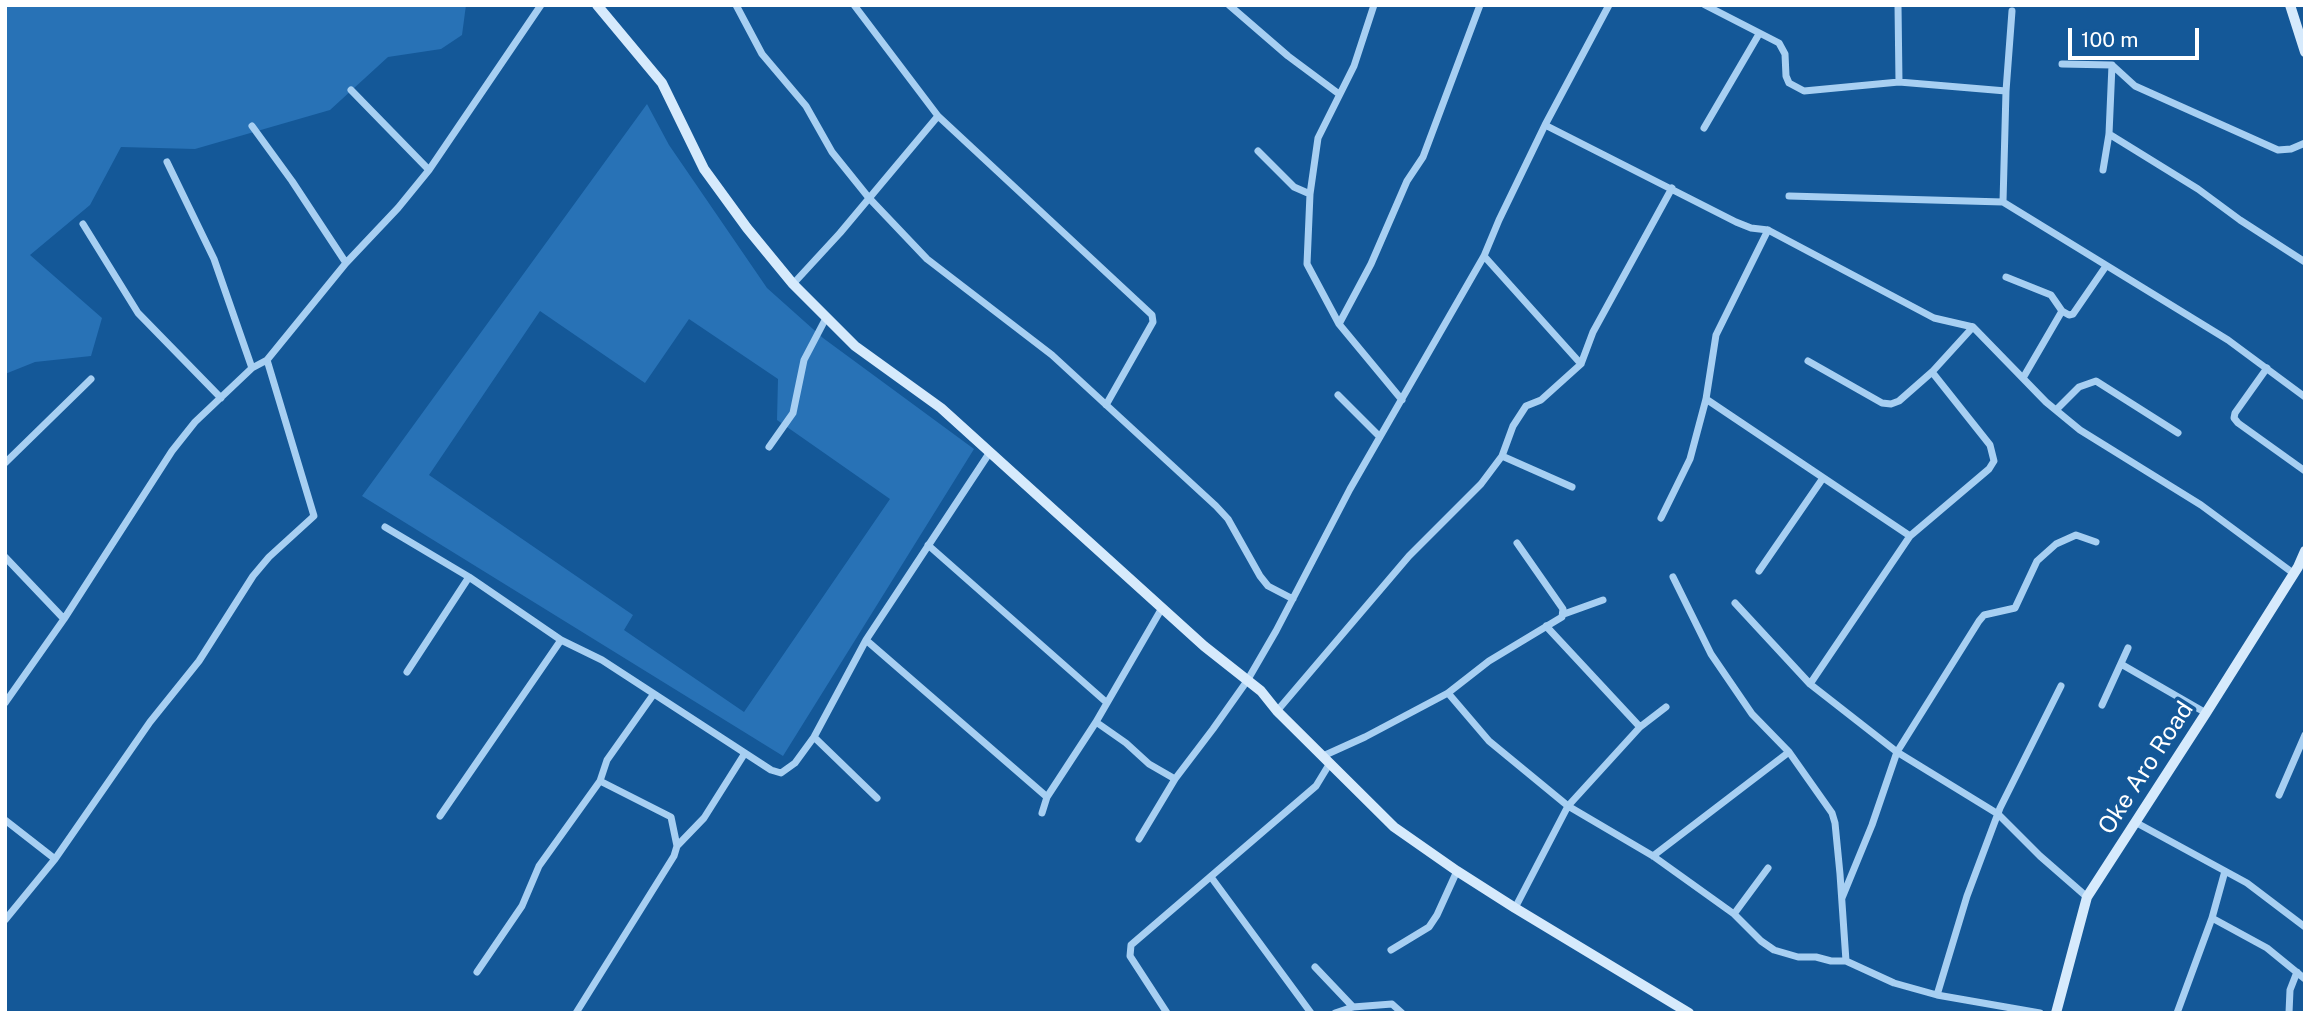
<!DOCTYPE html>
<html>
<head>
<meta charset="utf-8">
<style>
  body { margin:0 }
  #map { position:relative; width:2310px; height:1018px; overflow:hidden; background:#145898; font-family:"Public Sans",sans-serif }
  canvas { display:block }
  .frame { position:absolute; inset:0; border:7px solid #fff; pointer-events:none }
  .scale { position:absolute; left:2068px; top:28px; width:131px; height:32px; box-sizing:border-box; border:4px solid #fff; border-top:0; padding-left:9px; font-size:21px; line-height:24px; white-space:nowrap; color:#fff; -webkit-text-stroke:5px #145898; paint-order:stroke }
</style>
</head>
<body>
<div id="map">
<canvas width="2310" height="1018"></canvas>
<div class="frame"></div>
<div class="scale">100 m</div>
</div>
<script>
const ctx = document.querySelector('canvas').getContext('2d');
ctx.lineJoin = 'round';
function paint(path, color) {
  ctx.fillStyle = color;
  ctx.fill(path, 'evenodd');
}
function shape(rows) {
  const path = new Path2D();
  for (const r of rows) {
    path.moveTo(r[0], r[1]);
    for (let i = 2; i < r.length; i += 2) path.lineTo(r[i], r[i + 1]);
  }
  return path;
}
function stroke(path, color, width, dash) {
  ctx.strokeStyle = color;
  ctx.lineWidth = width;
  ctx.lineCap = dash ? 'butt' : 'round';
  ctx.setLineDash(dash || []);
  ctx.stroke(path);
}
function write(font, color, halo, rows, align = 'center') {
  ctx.font = font + ' "Public Sans",sans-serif';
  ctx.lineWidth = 7;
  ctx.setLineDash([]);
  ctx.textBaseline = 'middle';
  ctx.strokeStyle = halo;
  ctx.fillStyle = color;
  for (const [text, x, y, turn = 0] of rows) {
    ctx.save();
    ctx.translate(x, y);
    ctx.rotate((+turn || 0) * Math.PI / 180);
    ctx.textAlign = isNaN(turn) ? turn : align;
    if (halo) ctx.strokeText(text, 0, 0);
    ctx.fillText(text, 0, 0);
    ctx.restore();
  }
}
const green = shape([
  [5,5,466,5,462,35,441,49,388,57,330,110,195,149,121,147,90,205,30,255,102,318,91,356,35,362,5,374],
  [647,104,669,145,767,288,823,338,974,449,783,756,362,496],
  [540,311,645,383,689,319,778,379,777,420,890,499,744,712,624,630,633,615,429,475]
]);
const street = shape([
  [736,5,762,54,806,106,832,152,869,198,927,259,1052,355,1216,506,1228,519,1260,576,1268,586,1293,599],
  [854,5,938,116,1152,315,1153,322,1106,405],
  [1229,5,1288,56,1339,94],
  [1374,5,1354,66,1318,138,1310,194,1307,264,1339,324,1402,400],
  [1705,5,1779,43,1785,54,1786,76,1789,83,1804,91,1899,82,2006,91],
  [1898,5,1899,82],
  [2062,64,2112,65,2135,86,2278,150,2291,149,2305,143],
  [351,90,429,170],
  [1545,125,1736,222,1751,228,1768,230,1934,318,1973,327,2046,402,2080,430,2201,505,2293,573],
  [252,126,292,181,346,263],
  [1704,128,1759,34],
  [2109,134,2198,189,2240,220,2305,262],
  [1258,151,1294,187,1310,194],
  [167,162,214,259,252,368],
  [2103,170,2109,134,2112,65],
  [1789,196,2003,202,2228,340,2305,397],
  [2003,202,2006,91,2012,11],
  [83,224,138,313,221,398],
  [1484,256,1581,364],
  [2006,277,2051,295,2062,311],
  [793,284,840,233,938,116],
  [1339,324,1371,264,1407,181,1423,157,1480,5],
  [1808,361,1882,403,1891,404,1899,401,1932,372,1973,327],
  [2267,368,2235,413,2234,418,2238,423,2305,471],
  [2023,378,2062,311,2069,315,2073,314,2106,266],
  [1338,395,1379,436],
  [1706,399,1910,536],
  [2057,409,2079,387,2096,381,2178,433],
  [769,447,793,413,804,360,826,318],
  [1502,456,1572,487],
  [5,463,91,379],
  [1661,518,1690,459,1706,399,1716,335,1768,230],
  [385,527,469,577,561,640,602,660,771,770,781,773,795,763,814,737,866,640,990,452],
  [928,545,1106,702],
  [5,557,64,619],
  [1759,571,1823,478],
  [1673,577,1711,654,1752,714,1789,752,1832,813,1835,823,1840,874,1846,961],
  [1735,603,1810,684,1897,752,1998,814,2040,856,2087,897],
  [1564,614,1603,600],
  [1546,626,1640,727,1666,707],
  [866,640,1047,797],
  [2121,664,2206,713],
  [407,672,469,577],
  [1810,684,1910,536,1989,469,1994,461,1990,445,1932,372],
  [1448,693,1489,741,1568,806,1653,856,1734,914,1761,941,1774,950,1798,957,1816,957,1831,961,1846,961,1894,983,1937,995,2040,1013],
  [5,703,64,619,172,451,195,422,252,368,267,360,346,263,398,208,429,170,541,5],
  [2102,705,2128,648],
  [1277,711,1409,556,1481,484,1502,456,1513,426,1526,406,1541,400,1581,364,1593,332,1672,188],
  [1096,722,1126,743,1149,764,1175,779,1213,729,1247,681,1276,631,1350,489,1484,256,1499,220,1545,125,1609,5],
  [814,737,877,798],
  [1323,756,1365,737,1448,693,1489,661,1562,617,1563,609,1517,543],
  [2279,795,2305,735],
  [1042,813,1047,797,1096,722,1162,608],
  [440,816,561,640],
  [5,820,55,859],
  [2135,822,2247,883,2305,927],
  [1139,839,1175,779],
  [677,846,704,818,745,753],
  [1653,856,1789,752],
  [1211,877,1311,1013],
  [1842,898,1872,825,1897,752,1979,621,1984,615,2015,608,2037,561,2056,544,2076,535,2096,542],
  [1515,908,1568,806,1640,727],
  [1734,914,1768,868],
  [2212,918,2267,948,2305,979],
  [5,920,55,859,150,722,199,661,253,576,269,557,314,516,267,360],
  [1391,950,1429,927,1437,915,1457,871],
  [1315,967,1353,1007],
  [477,972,522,906,539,866,600,781,607,760,653,695],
  [1937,995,1967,896,2000,808,2061,686],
  [576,1013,674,856,677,846,671,817,600,781],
  [1167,1013,1130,956,1131,945,1316,786,1330,763],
  [1335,1013,1353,1007,1392,1004,1402,1013],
  [2177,1013,2212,918,2225,871],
  [2289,1013,2290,990,2297,972]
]);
const secondary = shape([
  [597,5,662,83,704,169,747,228,793,284,855,346,941,408,1204,646,1261,691,1277,711,1394,827,1457,871,1515,908,1689,1013],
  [2290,5,2305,52],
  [2056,1013,2087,897,2206,713,2298,567,2305,551]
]);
const streetNames = [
  ["Oke Aro Road",2146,768,-57]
];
paint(green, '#2872b6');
stroke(street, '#a7cff2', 7);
stroke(secondary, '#d6eafc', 10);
write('24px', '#fff', '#145898', streetNames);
</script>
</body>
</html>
